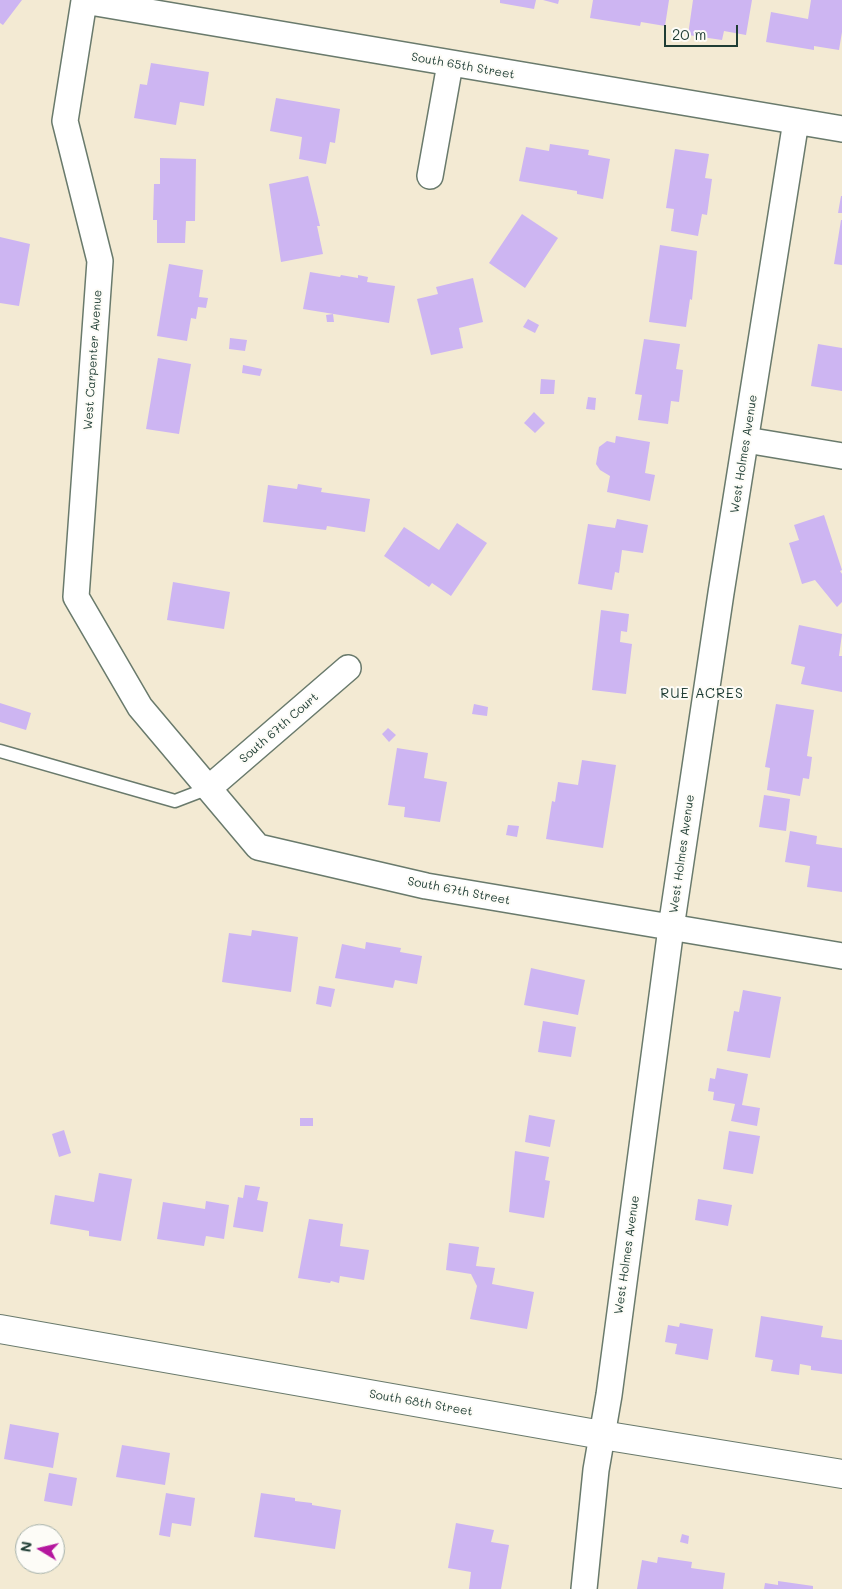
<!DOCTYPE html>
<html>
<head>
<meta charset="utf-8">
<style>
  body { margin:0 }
  #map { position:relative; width:842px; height:1589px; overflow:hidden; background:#f3ead3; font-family:Mali,sans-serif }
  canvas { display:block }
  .north { position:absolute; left:15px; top:1524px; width:50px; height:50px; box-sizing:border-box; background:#fdfcf7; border:1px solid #a4b0a9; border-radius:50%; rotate:279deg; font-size:14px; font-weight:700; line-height:20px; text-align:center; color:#1f3d34 }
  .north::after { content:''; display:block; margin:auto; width:18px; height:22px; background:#b5179e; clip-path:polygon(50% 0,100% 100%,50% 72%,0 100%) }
  .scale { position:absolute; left:664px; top:25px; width:74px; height:22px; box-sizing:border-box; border:2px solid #1f3d34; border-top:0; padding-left:6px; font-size:15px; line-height:18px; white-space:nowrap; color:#1f3d34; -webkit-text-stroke:4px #fdfcf7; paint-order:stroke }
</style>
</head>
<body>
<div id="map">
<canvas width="842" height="1589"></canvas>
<div class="north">N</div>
<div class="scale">20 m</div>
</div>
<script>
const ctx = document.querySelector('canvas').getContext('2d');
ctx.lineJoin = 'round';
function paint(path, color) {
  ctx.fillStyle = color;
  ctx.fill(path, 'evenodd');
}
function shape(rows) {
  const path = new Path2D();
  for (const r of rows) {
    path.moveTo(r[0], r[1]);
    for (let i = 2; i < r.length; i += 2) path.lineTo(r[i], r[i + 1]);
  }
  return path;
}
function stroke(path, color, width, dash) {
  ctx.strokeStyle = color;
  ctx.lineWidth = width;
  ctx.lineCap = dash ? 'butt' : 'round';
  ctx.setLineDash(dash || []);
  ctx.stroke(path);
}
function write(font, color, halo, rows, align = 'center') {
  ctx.font = font + ' Mali,sans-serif';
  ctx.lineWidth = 4;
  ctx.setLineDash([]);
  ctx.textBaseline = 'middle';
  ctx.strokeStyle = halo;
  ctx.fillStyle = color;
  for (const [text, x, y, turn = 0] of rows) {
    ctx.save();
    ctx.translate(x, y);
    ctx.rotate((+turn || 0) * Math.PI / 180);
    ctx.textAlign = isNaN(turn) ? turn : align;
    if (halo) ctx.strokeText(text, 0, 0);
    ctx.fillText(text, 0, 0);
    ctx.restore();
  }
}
const building = shape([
  [0,0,22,0,3,25,0,23],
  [500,0,536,0,534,9,500,3],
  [543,0,559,0,558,4],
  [593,0,669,0,665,26,641,22,640,26,590,18],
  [693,0,752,0,746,35,724,31,722,40,688,35],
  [811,0,842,0,842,32,839,50,814,46,814,50,766,42,771,12,808,19],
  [151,63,209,72,204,106,180,102,176,125,134,118,140,84,147,85],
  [276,98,340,109,335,143,330,142,326,164,299,159,302,137,270,131],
  [550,144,589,150,588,155,610,159,603,199,577,194,577,191,519,181,526,147,549,151],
  [675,149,709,154,705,178,712,179,707,215,702,214,698,236,671,231,674,209,666,208],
  [160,158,196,159,195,221,186,221,185,243,157,243,157,220,153,220,154,184,160,184],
  [308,176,320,226,317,226,323,254,281,262,269,184],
  [841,196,842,196,842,213,838,213],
  [522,214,558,238,525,288,489,263],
  [841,220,842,220,842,265,834,264],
  [0,237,30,244,19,306,0,303],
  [660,245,697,251,692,300,690,299,686,327,649,322],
  [169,264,203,270,199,297,208,298,206,308,198,307,196,319,191,318,187,341,157,336],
  [310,272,340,277,341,275,358,278,358,275,368,277,367,282,395,286,389,323,303,309],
  [473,278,483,322,459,328,463,348,431,355,417,299,438,294,436,287],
  [333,314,334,322,327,322,326,315],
  [528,319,539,325,535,333,523,327],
  [230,338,247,340,245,351,229,349],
  [644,339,680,344,676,369,683,370,679,402,671,401,668,424,638,420,642,395,635,394],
  [818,344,842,348,842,391,811,386],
  [158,358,191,364,179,434,146,429],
  [243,365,262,369,260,376,242,373],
  [541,379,555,380,554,394,540,394],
  [588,397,596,398,595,410,586,409],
  [534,412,545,423,535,433,524,423],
  [616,436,650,442,645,473,655,475,650,501,607,492,610,476,600,470,596,464,599,447,607,441,615,443],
  [298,484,322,488,321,492,370,499,365,532,327,526,326,530,263,522,268,485,297,489],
  [824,515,842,570,840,571,842,574,842,602,837,607,815,580,802,584,789,543,799,540,794,525],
  [617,519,648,525,643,553,622,550,619,573,615,572,612,590,578,584,588,524,615,528],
  [457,523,487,543,451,596,432,583,429,587,384,556,404,527,439,550],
  [173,582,230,592,224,629,167,620],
  [601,610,629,614,627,632,621,631,620,642,632,644,626,694,592,690],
  [799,625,842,634,839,656,842,656,842,692,801,684,805,667,791,664],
  [0,703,31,713,26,730,0,722],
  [474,704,488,707,487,716,472,714],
  [776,704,814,710,807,756,812,757,809,779,803,778,800,796,767,790,770,768,765,767],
  [388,728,396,735,389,742,382,734],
  [397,748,428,753,424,778,447,782,440,822,404,817,405,807,388,805],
  [582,760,616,765,603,848,546,839,552,801,555,802,558,782,578,785],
  [764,795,790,799,786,831,759,827],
  [508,825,519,826,517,837,506,835],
  [790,831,817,836,816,844,842,848,842,892,807,887,810,866,785,862],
  [252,930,298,937,291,992,222,982,229,933,251,936],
  [366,942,401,948,400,952,422,956,417,984,395,980,393,988,335,978,342,944,365,949],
  [531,968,585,980,578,1015,524,1005],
  [319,986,335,989,331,1007,316,1004],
  [743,990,781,997,770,1058,727,1051,734,1011,739,1012],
  [543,1021,576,1027,571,1057,538,1052],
  [717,1068,748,1074,742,1105,760,1108,757,1126,731,1121,735,1104,713,1100,714,1092,708,1091,710,1078,715,1079],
  [529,1115,555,1120,550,1147,525,1142],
  [300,1118,313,1118,313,1126,300,1126],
  [64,1130,71,1153,59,1157,52,1134],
  [729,1131,760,1136,753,1174,723,1169],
  [515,1151,549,1157,545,1180,550,1181,544,1218,509,1212],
  [99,1173,132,1179,121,1241,89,1236,89,1231,50,1224,55,1195,94,1202],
  [245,1185,260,1187,257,1200,268,1202,263,1232,233,1227,238,1197,243,1198],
  [698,1199,732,1205,728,1226,695,1220],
  [206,1201,229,1205,224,1239,206,1236,204,1246,157,1239,163,1202,205,1209],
  [309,1219,343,1224,340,1246,369,1250,364,1280,340,1276,339,1283,331,1281,330,1283,298,1278],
  [449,1243,479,1247,476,1266,495,1268,492,1284,534,1292,527,1329,470,1319,477,1286,471,1274,446,1270],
  [761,1316,823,1326,821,1337,842,1340,842,1374,811,1370,811,1366,800,1364,799,1375,771,1371,773,1360,755,1357],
  [680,1323,713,1329,708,1360,675,1354,677,1344,665,1342,668,1325,679,1327],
  [10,1424,59,1433,53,1468,4,1459],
  [122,1445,170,1453,165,1485,116,1477],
  [49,1473,77,1478,72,1506,44,1501],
  [166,1493,195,1498,191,1526,172,1523,170,1537,159,1535],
  [261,1493,295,1498,295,1501,312,1503,312,1505,341,1510,335,1549,254,1537],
  [456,1523,494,1530,491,1542,509,1545,501,1589,469,1589,471,1572,448,1568],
  [682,1534,689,1536,688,1544,680,1542],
  [658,1557,692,1562,691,1568,725,1573,723,1589,637,1589,642,1560,657,1563],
  [778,1581,813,1586,813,1589,764,1589,765,1583,778,1585]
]);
const service = shape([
  [0,751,175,801,209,788]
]);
const minor = shape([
  [842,129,84,1,65,121,100,261,76,597,140,707,258,847,426,886,842,956],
  [430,176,450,64],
  [746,440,842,456],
  [209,788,348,668],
  [584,1589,596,1470,609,1395,671,928,721,593,796,121]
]);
const tertiary = shape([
  [0,1329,602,1435,842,1474]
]);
const streetNames = [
  ["South 65th Street",463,66,10],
  ["West Carpenter Avenue",93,360,-86],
  ["West Holmes Avenue",744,454,-81],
  ["South 67th Court",279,728,-41],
  ["West Holmes Avenue",682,854,-82],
  ["South 67th Street",459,891,11],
  ["West Holmes Avenue",627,1255,-82],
  ["South 68th Street",421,1403,10]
];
const neighbourhoodNames = [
  ["RUE ACRES",702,694]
];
paint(building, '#cdb5f2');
stroke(service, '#697a6c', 15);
stroke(minor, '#697a6c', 28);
stroke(tertiary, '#697a6c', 30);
stroke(service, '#fff', 12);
stroke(minor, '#fff', 25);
stroke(tertiary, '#fff', 28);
write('12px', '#1f3d34', '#fdfcf7', streetNames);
ctx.letterSpacing = '1px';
write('14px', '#1f3d34', '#fdfcf7', neighbourhoodNames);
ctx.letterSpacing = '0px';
</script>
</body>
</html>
